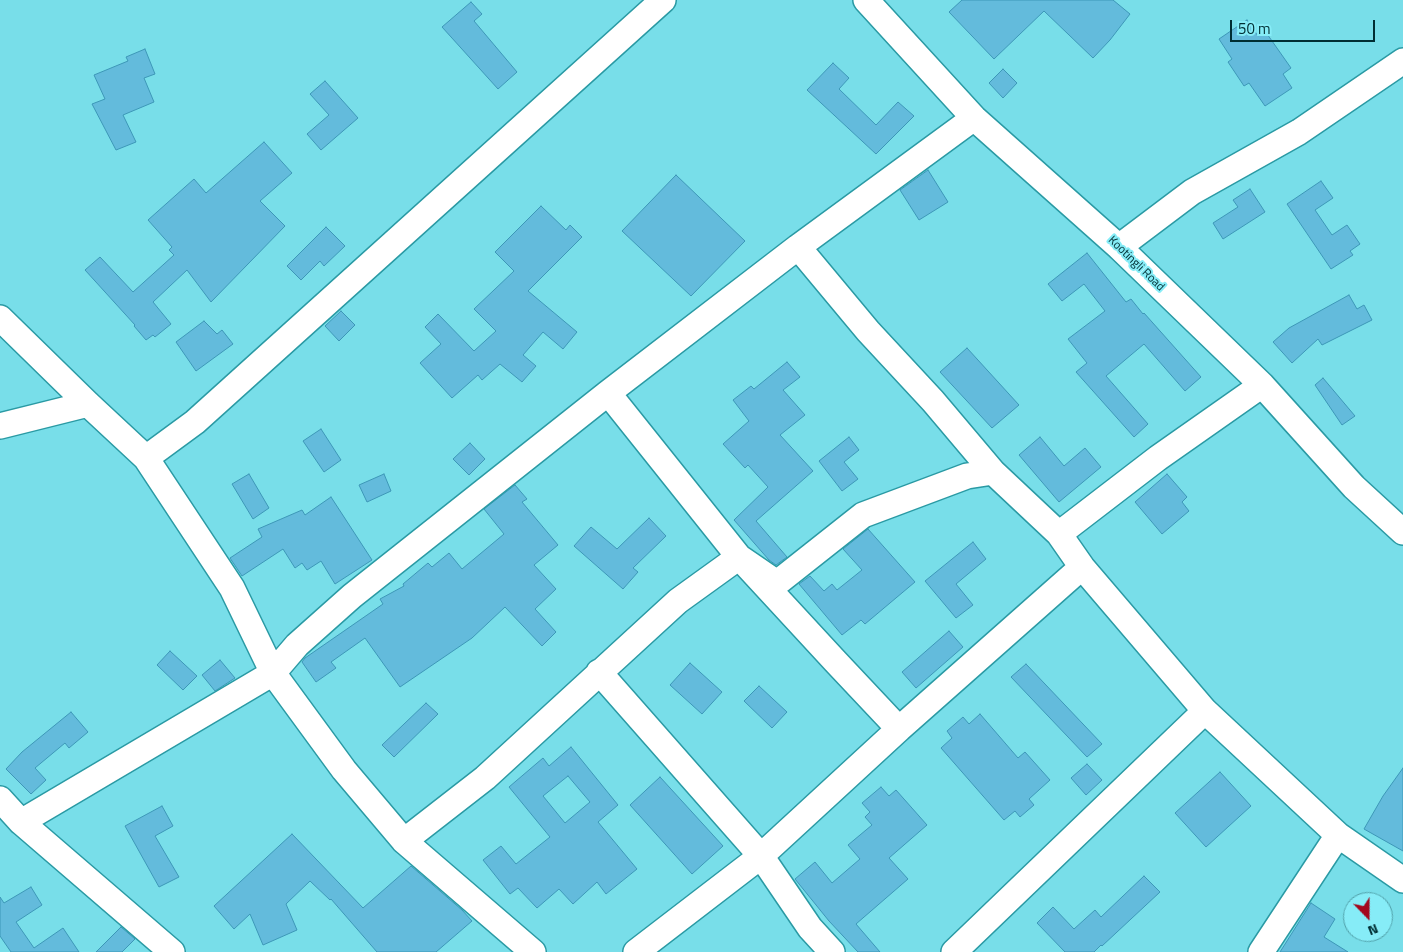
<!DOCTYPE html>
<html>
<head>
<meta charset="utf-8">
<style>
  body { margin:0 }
  #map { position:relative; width:1403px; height:952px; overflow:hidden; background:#78dee9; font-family:"Titillium Web",sans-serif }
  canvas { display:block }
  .north { position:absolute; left:1343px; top:892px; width:50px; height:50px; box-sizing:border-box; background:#86ecf7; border:1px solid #50a0a9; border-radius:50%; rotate:158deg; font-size:14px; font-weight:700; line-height:20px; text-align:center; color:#002e33 }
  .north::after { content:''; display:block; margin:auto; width:18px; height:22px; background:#a3071c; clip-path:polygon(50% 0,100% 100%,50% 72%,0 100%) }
  .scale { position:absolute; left:1230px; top:20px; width:145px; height:22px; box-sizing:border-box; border:2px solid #002e33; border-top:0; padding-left:6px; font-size:15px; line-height:18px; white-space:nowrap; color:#002e33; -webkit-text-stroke:4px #86ecf7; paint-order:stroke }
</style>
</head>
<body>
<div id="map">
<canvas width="1403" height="952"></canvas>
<div class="north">N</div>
<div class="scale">50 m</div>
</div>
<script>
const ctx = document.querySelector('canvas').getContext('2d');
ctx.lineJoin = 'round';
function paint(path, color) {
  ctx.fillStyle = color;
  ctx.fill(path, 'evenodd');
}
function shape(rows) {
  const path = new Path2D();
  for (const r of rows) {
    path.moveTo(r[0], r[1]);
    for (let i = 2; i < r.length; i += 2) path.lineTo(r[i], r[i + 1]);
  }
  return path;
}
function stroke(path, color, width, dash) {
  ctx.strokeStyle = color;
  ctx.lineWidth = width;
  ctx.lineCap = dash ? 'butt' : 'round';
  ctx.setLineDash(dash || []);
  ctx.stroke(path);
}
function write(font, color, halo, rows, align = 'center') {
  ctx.font = font + ' "Titillium Web",sans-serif';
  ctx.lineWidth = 4;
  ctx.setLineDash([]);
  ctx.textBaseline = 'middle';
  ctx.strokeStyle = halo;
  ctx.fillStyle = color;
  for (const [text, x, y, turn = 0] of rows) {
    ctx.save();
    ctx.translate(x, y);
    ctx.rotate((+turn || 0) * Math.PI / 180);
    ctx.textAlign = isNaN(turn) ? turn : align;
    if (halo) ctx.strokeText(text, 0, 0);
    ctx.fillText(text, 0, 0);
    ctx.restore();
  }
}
const building = shape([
  [962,0,1113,0,1130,14,1110,40,1093,58,1044,11,994,59,949,12,962,0],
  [471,2,482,14,474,21,517,72,498,89,442,27,471,2],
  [1247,20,1258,36,1265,31,1291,68,1283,74,1292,88,1265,106,1249,83,1244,86,1228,62,1232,59,1219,39,1247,20],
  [145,49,155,74,144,78,154,102,123,115,136,142,116,150,92,104,105,99,94,75,128,61,126,57,145,49],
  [833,63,849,78,839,89,876,125,898,102,914,116,876,154,807,90,833,63],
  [1003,69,1017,83,1003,98,989,83,1003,69],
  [325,81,358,118,321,150,307,134,329,115,310,94,325,81],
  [264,142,292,173,260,201,285,226,211,302,187,270,153,302,171,324,155,337,153,335,146,340,134,326,135,325,85,270,100,257,133,292,174,255,169,250,172,247,148,220,194,179,206,193,264,142],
  [928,170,948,202,919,220,900,190,928,170],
  [676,175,745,241,691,296,622,231,676,175],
  [1321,181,1333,198,1315,210,1332,235,1347,225,1360,244,1350,251,1353,255,1331,269,1287,204,1321,181],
  [1250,189,1265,212,1223,239,1213,223,1238,207,1233,200,1250,189],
  [541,206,566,230,570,225,582,237,528,291,577,332,563,349,543,332,523,355,536,366,522,382,500,364,482,380,478,375,452,398,420,363,441,344,425,327,438,314,474,351,496,331,474,309,514,271,495,252,541,206],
  [326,227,345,246,324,266,320,261,301,280,287,266,326,227],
  [1087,253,1126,302,1131,299,1143,314,1144,313,1201,377,1185,391,1144,344,1106,376,1148,424,1134,437,1076,372,1087,363,1068,339,1105,311,1084,284,1062,301,1048,284,1087,253],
  [1349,295,1357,309,1364,305,1372,320,1322,345,1318,339,1292,363,1273,342,1289,328,1349,295],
  [341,311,355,325,339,341,325,326,341,311],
  [204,321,217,334,222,330,233,344,196,371,176,342,204,321],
  [967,348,1019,405,992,428,940,372,967,348],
  [787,362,800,377,783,390,805,415,780,435,813,471,756,521,787,557,776,565,769,560,734,520,768,487,748,465,745,468,723,444,749,421,733,400,751,386,754,389,787,362],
  [1323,378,1355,416,1342,425,1315,385,1323,378],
  [321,429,341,460,324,472,303,441,321,429],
  [849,437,859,450,844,462,858,479,842,491,819,461,849,437],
  [1040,437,1064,466,1085,448,1101,467,1059,502,1019,455,1040,437],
  [470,443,485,459,469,475,453,459,470,443],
  [249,474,269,508,253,519,232,484,249,474],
  [384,474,391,491,367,502,359,485,384,474],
  [1167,474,1187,497,1182,502,1189,511,1162,534,1135,502,1167,474],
  [515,485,527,499,522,502,558,545,534,565,556,589,535,609,556,632,542,646,505,607,472,638,400,687,365,638,331,662,336,668,316,682,302,662,305,658,383,604,380,599,404,586,403,584,428,563,432,567,449,553,462,569,504,534,484,509,515,485],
  [331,497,372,560,335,584,321,561,307,570,302,563,295,568,283,549,242,576,230,558,262,537,258,529,302,510,305,515,331,497],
  [649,518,666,536,633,568,638,572,623,589,574,546,591,527,617,549,649,518],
  [868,529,915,582,865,624,861,620,842,635,799,584,810,576,824,591,832,584,837,590,862,570,843,549,868,529],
  [973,542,986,559,956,584,973,605,956,618,925,581,973,542],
  [949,631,963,647,916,688,902,672,949,631],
  [170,651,197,676,183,690,157,665,170,651],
  [220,660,235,678,215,691,202,675,220,660],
  [690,663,722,692,702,714,670,685,690,663],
  [1026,664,1102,744,1087,757,1011,677,1026,664],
  [759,686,787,712,772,728,744,701,759,686],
  [426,703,438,714,394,757,382,745,426,703],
  [71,712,88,732,69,748,65,743,35,768,46,780,31,794,6,769,22,752,71,712],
  [980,714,1018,758,1025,752,1050,780,1029,799,1034,805,1020,817,1015,811,1004,820,941,748,952,738,947,731,963,717,969,724,980,714],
  [571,747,618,805,598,822,637,869,606,894,597,882,573,904,559,889,537,908,518,888,510,894,483,860,501,846,516,864,550,837,509,787,543,758,549,766,571,747],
  [568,776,590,802,565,823,543,796,568,776],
  [1087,764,1102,780,1086,795,1071,778,1087,764],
  [1403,768,1403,851,1364,829,1383,796,1403,768],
  [1220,772,1251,806,1206,847,1175,813,1220,772],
  [660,777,723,846,692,874,630,805,660,777],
  [881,787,889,796,896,790,927,825,889,858,908,879,856,924,880,952,858,952,829,921,795,879,815,862,832,883,860,859,848,845,872,825,865,817,870,812,862,803,881,787],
  [162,806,173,826,155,836,179,877,159,887,125,826,162,806],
  [292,834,363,908,411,866,462,910,472,921,436,952,377,952,331,899,330,900,310,881,286,904,297,930,263,945,250,914,234,929,214,906,292,834],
  [1144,876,1160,892,1102,946,1101,945,1094,952,1065,952,1037,923,1053,907,1074,929,1095,910,1101,917,1144,876],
  [31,887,42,905,16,922,34,948,63,928,79,952,11,952,0,936,0,897,4,903,31,887],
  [1311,903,1335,919,1324,937,1348,952,1280,952,1311,903],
  [121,927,135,939,122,952,96,952,121,927]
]);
const minor = shape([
  [866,0,974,118,1119,247,1262,385,1354,487,1403,532],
  [798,247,868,331,933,401,993,472,1059,534,1082,567,1205,711,1338,835,1403,880],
  [1119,247,1192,192,1299,132,1403,61],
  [0,318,88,404,146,458,232,588,273,673,344,770,404,841,485,778,678,601,739,557,777,583,863,515,967,476,993,472],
  [608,393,739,557,835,661,899,729,1082,567],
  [0,426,88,404],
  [146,458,195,422,663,0],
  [1059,534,1158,458,1262,385],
  [599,672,761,856,636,952],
  [0,799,21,822,172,952],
  [21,822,273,673,297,645,352,596,608,393,798,247,974,118],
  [404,841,533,952],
  [832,952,810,928,761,856,899,729],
  [954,952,1205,711],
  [1261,952,1338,835]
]);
const streetNames = [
  ["Kootingli Road",1136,264,44]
];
paint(building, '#63bbdc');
stroke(building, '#3d97b7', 1);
stroke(minor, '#2a9aa4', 28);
stroke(minor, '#fff', 25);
write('12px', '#002e33', '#86ecf7', streetNames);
</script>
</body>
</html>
